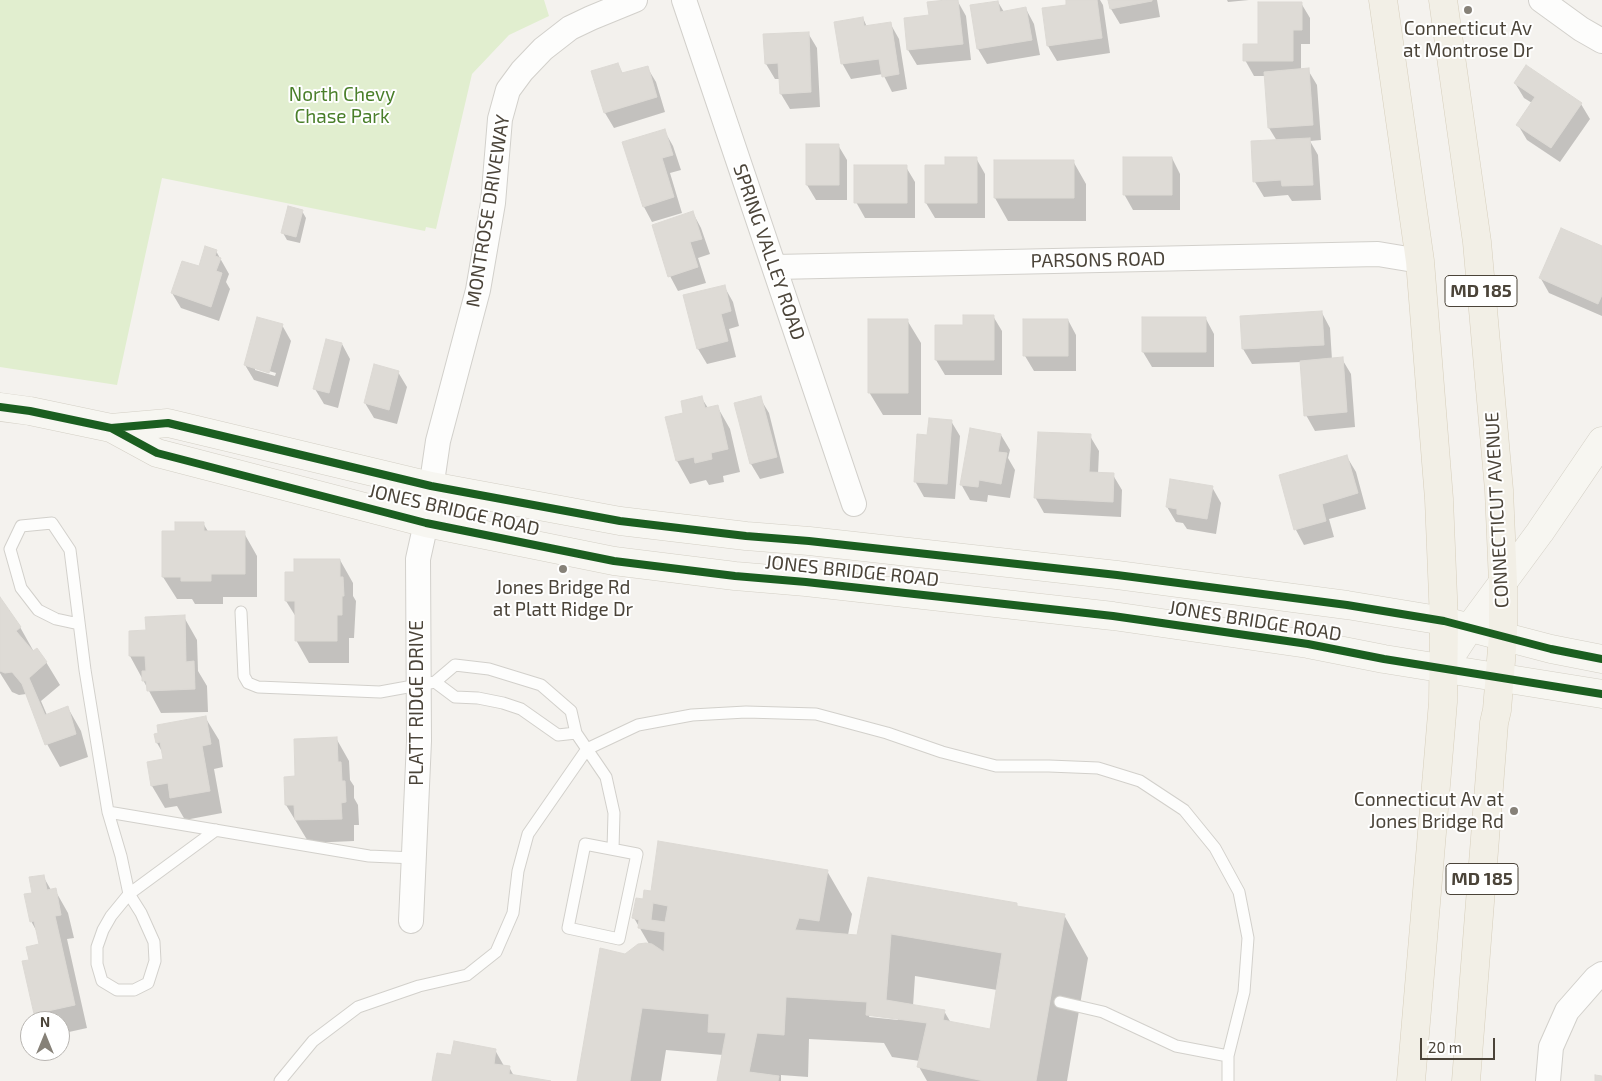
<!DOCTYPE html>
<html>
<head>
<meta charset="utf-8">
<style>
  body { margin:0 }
  #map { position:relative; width:1602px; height:1081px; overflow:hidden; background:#f4f2ee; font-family:"Exo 2",sans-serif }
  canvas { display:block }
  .north { position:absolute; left:20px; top:1011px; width:50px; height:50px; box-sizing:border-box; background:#fff; border:1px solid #b7b4b0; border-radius:50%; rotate:0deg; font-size:14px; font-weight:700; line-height:20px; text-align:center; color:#4b4439 }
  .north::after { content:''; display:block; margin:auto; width:18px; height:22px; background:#868178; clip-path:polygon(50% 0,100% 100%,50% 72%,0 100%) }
  .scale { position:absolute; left:1420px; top:1038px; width:75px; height:22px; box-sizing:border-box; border:2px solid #4b4439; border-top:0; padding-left:6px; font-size:15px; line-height:18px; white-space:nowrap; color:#4b4439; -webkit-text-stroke:4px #fff; paint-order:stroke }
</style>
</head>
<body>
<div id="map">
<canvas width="1602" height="1081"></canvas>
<div class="north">N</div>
<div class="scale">20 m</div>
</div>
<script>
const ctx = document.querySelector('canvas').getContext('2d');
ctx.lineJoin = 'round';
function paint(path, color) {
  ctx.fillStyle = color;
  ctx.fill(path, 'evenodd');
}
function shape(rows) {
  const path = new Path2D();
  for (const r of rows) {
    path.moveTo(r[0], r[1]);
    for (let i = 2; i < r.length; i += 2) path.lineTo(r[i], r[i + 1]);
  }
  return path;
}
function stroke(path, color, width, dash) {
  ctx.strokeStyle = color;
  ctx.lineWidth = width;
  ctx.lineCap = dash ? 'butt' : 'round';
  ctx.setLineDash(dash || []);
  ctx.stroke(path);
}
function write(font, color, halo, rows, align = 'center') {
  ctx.font = font + ' "Exo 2",sans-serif';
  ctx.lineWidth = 4;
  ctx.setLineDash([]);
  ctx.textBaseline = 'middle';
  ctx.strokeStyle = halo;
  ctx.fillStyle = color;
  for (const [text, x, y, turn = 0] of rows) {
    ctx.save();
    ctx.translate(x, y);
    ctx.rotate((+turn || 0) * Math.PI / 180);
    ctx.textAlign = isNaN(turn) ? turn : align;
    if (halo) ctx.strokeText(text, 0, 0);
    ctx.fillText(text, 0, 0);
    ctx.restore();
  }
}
const green = shape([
  [0,0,544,0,549,16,509,35,472,74,436,229,426,227,425,231,162,178,117,385,0,367]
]);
const shadow = shape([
  [957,0,966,16,971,60,917,65,908,50,930,17],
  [1067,0,1100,0,1103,5,1110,53,1057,61,1048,46,1068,6],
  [1110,0,1157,0,1160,17,1120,24,1111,9],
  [1227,0,1249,0,1228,2],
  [998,2,1004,12,1026,9,1034,24,1040,55,987,64,978,49,972,6],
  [1301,3,1310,18,1310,44,1301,44,1301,70,1308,70,1317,85,1321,140,1310,141,1318,155,1321,200,1292,201,1288,195,1264,197,1255,182,1277,141,1269,128,1266,76,1254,76,1245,60],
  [863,18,867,27,890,23,899,39,907,89,892,92,883,74,851,79,842,63],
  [808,33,817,48,820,107,790,109,781,94,780,79,775,79,766,64,764,35],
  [618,65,623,74,647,67,656,82,665,112,614,128,605,113,593,72],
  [1515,83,1581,104,1590,119,1560,162,1527,140,1518,125,1532,103,1524,98],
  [664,130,673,146,681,170,670,173,682,213,652,222,644,207],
  [838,145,847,160,847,200,816,200,807,185],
  [976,158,985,174,985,218,935,218,926,203,926,167,946,167],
  [1172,158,1180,174,1180,210,1133,210,1124,194],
  [995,161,1073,161,1086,184,1086,221,1008,221,995,198],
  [906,167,915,182,915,218,865,218,856,202],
  [302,211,306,218,300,243,287,240,283,233],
  [693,213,701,228,710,254,698,258,706,283,678,291,670,276],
  [1602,248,1602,316,1549,293,1540,277],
  [216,251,229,274,226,282,230,289,219,321,181,308,172,293],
  [724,286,733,302,739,326,729,329,736,357,707,364,698,349],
  [1322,313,1330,328,1332,360,1342,359,1351,374,1355,427,1315,431,1306,415,1301,362,1252,364,1243,349],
  [993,316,1002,331,1002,375,945,375,936,360,964,326],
  [1206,319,1214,334,1214,367,1152,367,1143,352],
  [907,320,921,343,921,415,883,415,869,392],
  [1068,320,1076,335,1076,371,1034,371,1025,356],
  [282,325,291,341,278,387,254,380,245,365],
  [255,367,276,373,275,376,255,370],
  [342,344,350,359,338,408,324,404,315,389],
  [398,372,407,387,397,424,374,418,365,403],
  [701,397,708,408,717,406,730,429,740,472,723,476,724,482,709,485,706,480,690,484,677,461,667,418,685,414],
  [760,398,769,413,784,473,760,479,751,464,735,404],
  [951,421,960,436,955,499,924,497,915,481,929,436],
  [1001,435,1010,450,1008,458,1015,470,1010,498,988,495,987,502,970,500,961,484],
  [1090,436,1099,451,1098,474,1113,475,1122,490,1121,517,1044,513,1035,497],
  [1347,457,1356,472,1366,509,1329,519,1334,537,1304,545,1296,530,1280,476],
  [1212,487,1221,503,1216,534,1187,529,1183,523,1176,522,1167,507],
  [203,523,209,533,244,533,257,556,257,597,223,597,223,604,195,604,192,599,177,599,163,577,176,533],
  [340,560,353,583,353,596,356,601,354,638,349,638,349,663,309,663,296,640,296,617,286,601,296,574],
  [0,600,20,627,34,652,46,662,60,685,41,701,47,715,68,708,81,731,88,757,60,767,47,744,26,694,19,695,12,692,0,673],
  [184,617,197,640,198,671,207,686,208,712,161,713,130,656],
  [205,717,219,740,223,767,214,769,222,813,185,820,177,806,165,808,152,786,165,760,164,755,157,743,155,735],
  [336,738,349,761,350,780,354,786,354,798,358,805,359,825,354,825,354,841,309,843,286,805,286,778,297,778],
  [827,871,852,914,848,935,858,936,1016,904,1018,908,1064,915,1088,958,1067,1081,927,1081,919,1067,920,1061,892,1057,884,1043,809,1039,808,1077,781,1075,781,1081,718,1081,723,1055,666,1050,661,1081,578,1081,626,955,649,944,634,918,644,900,652,893],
  [915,976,997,990,991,1030,951,1023,944,1011,913,1006],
  [870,1014,898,1018,898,1020,869,1017],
  [43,876,51,890,55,890,68,913,74,938,67,939,87,1028,60,1034,60,1021,39,1021,35,1014,30,961,40,945,37,932,31,921,34,894],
  [495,1050,504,1066,509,1067,514,1076,544,1081,433,1081,452,1057]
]);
const building = shape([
  [946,0,958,0,963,44,907,50,904,18,929,15,927,2,946,0],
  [1066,0,1097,0,1102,38,1047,46,1042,8,1066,5,1066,0],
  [1108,0,1152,0,1152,1,1110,9,1108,0],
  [998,1,1000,12,1026,7,1032,40,977,49,970,5,998,1],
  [1258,2,1302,2,1302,30,1293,30,1293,61,1243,61,1243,44,1258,44,1258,2],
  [863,17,864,26,891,22,899,74,882,77,879,59,841,64,834,22,863,17],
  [809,32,811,92,780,94,778,63,765,64,763,34,809,32],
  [618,63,622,73,648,66,657,97,604,113,591,71,618,63],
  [1526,65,1582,103,1551,148,1516,125,1535,97,1514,83,1526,65],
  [1309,68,1313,125,1268,128,1264,72,1309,68],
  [665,129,673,155,662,158,674,197,643,207,622,142,665,129],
  [1310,138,1313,185,1282,186,1281,180,1253,182,1251,141,1310,138],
  [806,144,839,144,839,185,806,185,806,144],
  [945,157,977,157,977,203,925,203,925,165,945,165,945,157],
  [1123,157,1172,157,1172,195,1123,195,1123,157],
  [994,160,1074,160,1074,198,994,198,994,160],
  [854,165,907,165,907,203,854,203,854,165],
  [288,206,303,210,296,237,281,233,288,206],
  [693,211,702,239,690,242,698,267,668,277,652,225,693,211],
  [1561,228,1602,246,1602,295,1598,304,1539,278,1561,228],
  [205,246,217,250,215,256,221,258,216,271,222,273,211,307,171,293,182,261,199,266,205,246],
  [725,285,731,311,721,314,728,341,697,349,683,295,725,285],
  [1322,311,1324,345,1242,349,1240,316,1322,311],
  [963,315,994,315,994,360,935,360,935,325,963,325,963,315],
  [257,317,283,324,269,373,244,365,257,317],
  [1142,317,1206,317,1206,352,1142,352,1142,317],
  [868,319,908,319,908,393,868,393,868,319],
  [1023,319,1068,319,1068,356,1023,356,1023,319],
  [326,339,342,343,329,393,313,389,326,339],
  [1343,357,1347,412,1304,416,1300,361,1343,357],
  [374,364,399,371,389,410,364,403,374,364],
  [702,396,705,408,718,405,728,449,711,453,712,459,695,463,694,457,676,461,665,417,683,413,681,401,702,396],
  [761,396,777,457,750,464,734,403,761,396],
  [929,418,952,420,947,484,914,482,917,434,927,435,929,418],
  [970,428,1001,434,998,452,1007,453,1001,484,979,480,978,487,960,485,970,428],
  [1038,432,1091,434,1089,472,1114,473,1113,502,1034,498,1038,432],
  [1347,455,1358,493,1322,504,1326,521,1294,530,1279,475,1347,455],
  [1170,479,1213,486,1207,519,1177,514,1177,509,1166,507,1170,479],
  [175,522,204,522,204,531,245,531,245,574,211,574,211,581,181,581,181,577,162,577,162,531,175,531,175,522],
  [294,559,340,559,340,577,343,577,344,596,342,596,342,615,337,615,337,641,295,641,295,601,285,601,285,572,294,572,294,559],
  [0,597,21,627,16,631,33,651,37,648,47,662,29,678,45,715,68,706,76,734,45,745,22,684,12,672,5,673,0,671,0,597],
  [185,615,186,662,194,661,195,689,147,691,146,681,142,681,142,671,146,671,145,656,129,656,129,631,146,630,145,617,185,615],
  [206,716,211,744,202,746,210,791,170,798,168,783,151,786,147,762,163,759,160,742,156,743,154,734,158,733,157,725,206,716],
  [337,737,338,762,341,762,342,781,345,781,346,802,341,803,342,819,295,820,294,805,285,805,284,777,295,776,294,739,337,737],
  [658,841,828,870,819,921,799,918,795,930,857,935,868,877,1017,903,1017,906,1065,914,1036,1081,984,1081,917,1067,927,1023,866,1015,867,1002,786,997,784,1035,757,1033,749,1072,779,1076,778,1081,717,1081,726,1033,708,1032,709,1014,642,1008,630,1081,577,1081,600,948,625,954,638,944,646,943,652,944,664,952,665,932,638,928,639,920,632,918,636,898,643,899,644,890,651,891,658,841],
  [653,903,668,906,665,922,651,920,653,903],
  [891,934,1002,953,990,1029,943,1020,945,1010,886,1000,891,934],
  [44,875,47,890,56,888,61,915,55,916,75,1005,34,1014,22,961,29,960,26,947,39,944,34,921,30,922,24,894,32,893,29,877,44,875],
  [454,1041,496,1049,494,1064,510,1066,509,1074,551,1081,432,1081,437,1053,451,1055,454,1041],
  [1595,1075,1602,1076,1602,1081,1595,1081,1595,1075]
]);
const lane = shape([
  [241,612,244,676,248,683,258,687,380,692,435,682,455,665,489,669,541,685,571,711,576,733,606,777,614,813,613,849],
  [79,624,56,619,38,610,21,588,10,549,21,526,52,523,70,550,85,670,108,812,121,856,129,894,141,913,154,942,155,961,148,983,134,990,117,990,102,981,97,964,97,947,103,930,111,916,129,894,216,830],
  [435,682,455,697,478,698,503,703,521,709,558,735,576,733],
  [108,812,369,856,414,858],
  [585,844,637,854,619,939,568,928,585,844],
  [1060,1002,1103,1012,1176,1046,1228,1056],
  [280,1081,313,1041,358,1007,419,986,467,975,496,952,513,913,518,871,528,834,587,749,638,725,692,715,746,712,816,714,887,733,942,752,996,766,1049,766,1098,768,1140,781,1184,810,1215,848,1239,892,1248,938,1244,992,1228,1056,1228,1081]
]);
const street = shape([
  [684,0,854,504],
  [1541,0,1581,29,1602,41],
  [775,267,1378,254,1420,261],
  [411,921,419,741,418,559,426,523,438,441,478,290,493,203,500,119,508,90,522,71,543,49,570,28,591,18,635,0],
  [1548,1081,1551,1047,1567,1011,1596,978,1602,974]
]);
const secondary = shape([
  [0,407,30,411,111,428,157,453,426,523,614,561,735,576,806,582,1113,616,1308,644,1384,659,1602,694],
  [111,428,168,423,431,486,620,521,746,536,809,541,1117,575,1347,605,1444,621,1551,649,1602,659],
  [1443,668,1470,627,1540,532,1602,441]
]);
const primary = shape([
  [1383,0,1420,261,1439,499,1444,621,1443,702,1411,1081],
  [1443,0,1477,242,1499,490,1503,583,1503,636,1497,710,1494,723,1466,1081]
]);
const cycleway = shape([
  [0,407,30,411,111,428,157,453,426,523,614,561,735,576,806,582,1113,616,1308,644,1384,659,1602,694],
  [111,428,168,423,431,486,620,521,746,536,809,541,1117,575,1347,605,1444,621,1551,649,1602,659]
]);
const markers = [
  [1468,10,5,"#868178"],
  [563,569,5,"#868178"],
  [1514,811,5,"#868178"]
];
const shields = [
  [1481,291,72],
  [1482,879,72]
];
const shieldNames = [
  ["MD 185",1481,291],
  ["MD 185",1482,879]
];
const poiNames = [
  ["Connecticut Av",1468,29],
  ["at Montrose Dr",1468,51],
  ["Jones Bridge Rd",563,588],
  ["at Platt Ridge Dr",563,610],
  ["Connecticut Av at",1504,800,"right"],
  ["Jones Bridge Rd",1504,822,"right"]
];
const parkNames = [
  ["North Chevy",342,95],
  ["Chase Park",342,117]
];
const streetNames = [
  ["MONTROSE DRIVEWAY",488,211,-81],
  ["SPRING VALLEY ROAD",769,252,71],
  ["PARSONS ROAD",1098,260,-1],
  ["JONES BRIDGE ROAD",454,510,13],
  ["CONNECTICUT AVENUE",1497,510,-93],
  ["JONES BRIDGE ROAD",852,571,6],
  ["JONES BRIDGE ROAD",1255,621,9],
  ["PLATT RIDGE DRIVE",417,703,-90]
];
paint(green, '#e1eecf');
paint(shadow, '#0003');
paint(building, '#dedbd6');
stroke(building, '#dcd9d4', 1);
stroke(lane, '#d2d0cb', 13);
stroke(street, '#d2d0cb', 26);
stroke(secondary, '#d3cfc5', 29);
stroke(primary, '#d6cebb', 29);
stroke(lane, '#fdfdfc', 11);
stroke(street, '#fdfdfc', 24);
stroke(secondary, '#f7f6f1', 28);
stroke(primary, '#f2efe6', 28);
stroke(cycleway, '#1b5e20', 8);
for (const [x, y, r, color] of markers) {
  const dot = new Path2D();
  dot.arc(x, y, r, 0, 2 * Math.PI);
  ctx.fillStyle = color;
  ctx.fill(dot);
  stroke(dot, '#fff', 2);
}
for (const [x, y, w] of shields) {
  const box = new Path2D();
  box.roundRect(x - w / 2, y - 15.5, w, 31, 4);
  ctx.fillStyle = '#fff';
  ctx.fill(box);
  stroke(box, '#4b4439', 1);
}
write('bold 18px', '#4b4439', null, shieldNames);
write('19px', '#4b4439', '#fff', poiNames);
write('19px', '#4a7f2a', '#fff', parkNames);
write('19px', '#4b4439', '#fff', streetNames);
</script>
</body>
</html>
